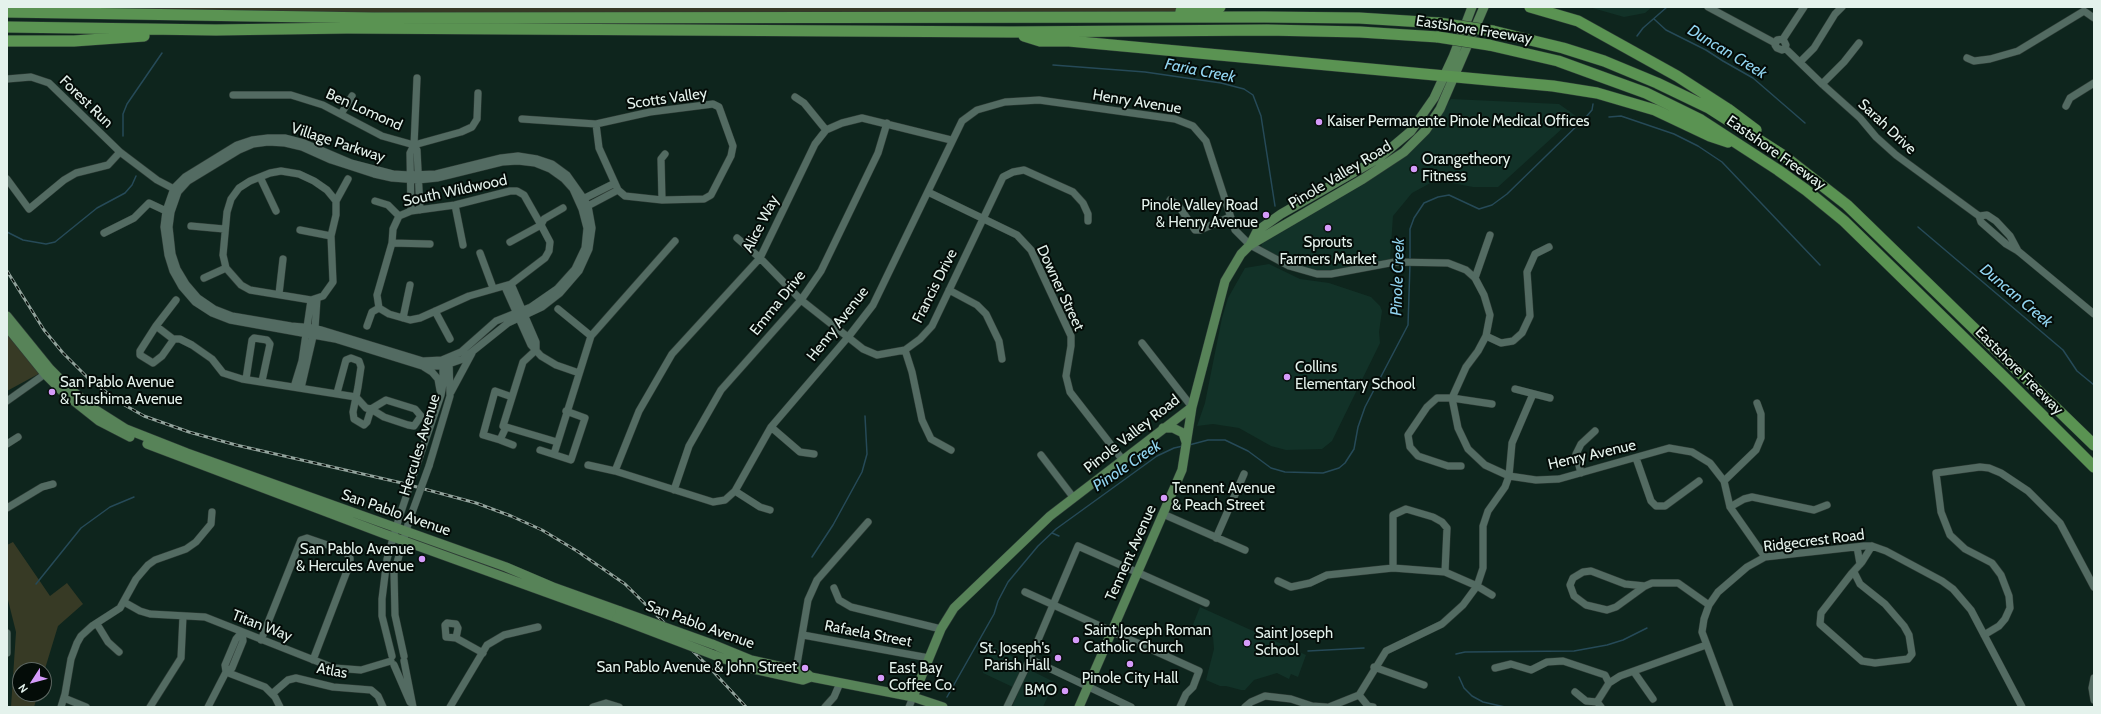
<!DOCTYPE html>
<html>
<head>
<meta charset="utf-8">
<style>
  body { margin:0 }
  #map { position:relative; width:2101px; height:714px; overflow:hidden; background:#0e251d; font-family:Cabin,sans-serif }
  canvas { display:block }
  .frame { position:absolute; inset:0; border:8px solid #e4f2ec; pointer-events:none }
  .north { position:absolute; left:12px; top:662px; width:40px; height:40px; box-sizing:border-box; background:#040c08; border:1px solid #5e6863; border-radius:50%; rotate:234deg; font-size:11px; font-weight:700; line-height:16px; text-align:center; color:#e4f2ec }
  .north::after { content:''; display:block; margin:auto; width:14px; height:18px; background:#d59bfa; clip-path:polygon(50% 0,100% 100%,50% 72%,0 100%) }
</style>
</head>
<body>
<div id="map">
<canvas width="2101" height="714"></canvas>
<div class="frame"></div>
<div class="north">N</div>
</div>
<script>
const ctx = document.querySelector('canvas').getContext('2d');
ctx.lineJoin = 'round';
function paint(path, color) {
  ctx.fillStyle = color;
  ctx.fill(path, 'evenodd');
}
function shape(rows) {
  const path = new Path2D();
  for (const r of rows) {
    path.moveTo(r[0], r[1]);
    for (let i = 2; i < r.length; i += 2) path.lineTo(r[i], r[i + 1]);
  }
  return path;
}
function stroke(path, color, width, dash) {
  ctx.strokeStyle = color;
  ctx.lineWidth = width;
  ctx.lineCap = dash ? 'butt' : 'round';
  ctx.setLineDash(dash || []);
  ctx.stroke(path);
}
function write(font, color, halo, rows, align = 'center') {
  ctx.font = font + ' Cabin,sans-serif';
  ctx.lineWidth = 4;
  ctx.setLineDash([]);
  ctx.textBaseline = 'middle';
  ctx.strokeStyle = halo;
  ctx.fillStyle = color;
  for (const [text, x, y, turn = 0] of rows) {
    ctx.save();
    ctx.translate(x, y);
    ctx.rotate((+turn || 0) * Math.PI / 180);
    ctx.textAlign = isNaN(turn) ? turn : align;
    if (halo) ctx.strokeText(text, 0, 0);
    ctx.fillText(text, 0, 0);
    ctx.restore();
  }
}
const built = shape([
  [1589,7,1652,7,1645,13,1624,17],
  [1451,99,1559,104,1576,116,1498,187,1473,187,1436,180,1412,193,1393,216,1390,260,1332,272,1293,267,1261,247,1263,240,1423,137],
  [1269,264,1300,279,1329,283,1371,297,1380,306,1382,311,1379,332,1380,343,1332,441,1322,449,1286,450,1271,446,1239,428,1213,424,1197,426,1205,403,1222,318,1228,298,1245,268],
  [1200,607,1306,655,1298,677,1291,674,1289,679,1277,673,1254,680,1245,690,1241,690,1226,686,1220,686,1206,680,1214,649,1213,637,1192,627],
  [992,646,1029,665,1028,669,1054,682,1043,707,1012,707,1019,690,983,673,984,662]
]);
const green = shape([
  [7,7,1220,7,1107,17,373,18],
  [7,317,42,372,7,391],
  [13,542,50,596,67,583,83,604,58,626,44,672,44,670,20,670,20,694,38,694,34,707,11,707,16,632,7,596,7,545]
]);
const stream = shape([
  [1654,19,1666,30,1706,50,1723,61,1753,78,1805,123],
  [1637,36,1643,28,1667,7],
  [1053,65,1145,72,1221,83,1244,89,1253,95,1261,116,1275,206],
  [1609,117,1621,116,1674,134,1698,146,1722,162,1820,265],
  [123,136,123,114,127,104,162,53],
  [1918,227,2063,350,2077,371,2094,385],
  [7,232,23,240,46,244,55,242,97,208,125,193,132,185,136,176],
  [1410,261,1410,229,1414,218,1424,203,1438,197,1449,195,1479,209,1492,205,1507,194,1586,117,1592,110,1593,104],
  [1189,445,1208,440,1225,440,1248,451,1271,468,1285,472,1323,473,1339,468,1345,463,1354,449,1358,427,1365,407,1408,325,1410,264],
  [1052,533,1059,536],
  [812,557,833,525,862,472,867,454,865,416],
  [36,584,81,528,110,507,134,497],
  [1308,651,1364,648],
  [1456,654,1465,652,1574,651,1607,645,1623,640,1647,628],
  [1459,677,1464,688,1472,696,1483,702,1505,707],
  [947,697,994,614,998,601,1008,582,1038,546,1056,529,1157,456,1174,448,1183,446]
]);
const minor = shape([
  [1708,7,1775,43],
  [2084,11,2094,18],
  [1783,39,1804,7],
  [1785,48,1782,50,1777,48,1775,45,1777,40,1783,39,1786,45,1785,48,1822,84,1860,118,1876,137,1896,155,1979,216],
  [1967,58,1974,61,1990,59,2018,51,2084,11],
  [1800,62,1814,48,1835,14,1842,7],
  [7,79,31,77,49,83,120,152],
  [1822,84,1844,62,1859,43],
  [233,95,291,95,323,105,382,136,414,145,461,132,472,127,477,119,478,93],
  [795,97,804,103,826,130],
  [2066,106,2070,98,2094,83],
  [341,114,352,96],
  [522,119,596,124,650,112,713,104,719,107,733,146,731,156,711,195,704,199,662,200,625,196,618,190,599,148,596,124],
  [268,138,285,138,304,143,351,163,393,174,410,175,436,174,501,158,518,156,537,159,552,164,567,175,584,199,588,206,592,228,589,249,579,271,560,293,542,307,508,323,463,359,443,366,422,366,335,339,230,320,212,313,195,302,182,287,173,271,168,255,164,227,166,211,174,188,185,177,237,145,252,140,268,138],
  [268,142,285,143,302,147,331,160,374,174,392,178,418,180,437,178,502,162,518,161,535,163,550,169,564,179,573,189,582,209,587,228,585,248,575,269,557,289,531,307,496,321,461,352,442,360,423,361,315,328,291,326,232,316,214,309,198,298,186,284,177,269,172,254,169,227,171,212,178,192,188,181,239,150,253,144,268,142],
  [414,145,417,150,420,210],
  [260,177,276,211],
  [7,179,29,209,64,180,76,173,108,165,120,152,157,180,176,190],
  [510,191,517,191,524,195,541,225,550,242,549,251,545,258,511,284,469,296,420,318,410,320,389,314,379,308,377,295,392,243,393,229,399,216,411,211,455,205,510,191],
  [928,192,1017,235,1031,250,1071,336,1071,346,1066,376,1070,392,1122,459],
  [581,200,615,183],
  [662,200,661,159,665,154],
  [1170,200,1178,205,1195,230,1200,230,1230,217],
  [375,201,388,205,399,216],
  [455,205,463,245],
  [584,208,618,190],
  [411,211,410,153,414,145,417,78],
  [191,226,224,229],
  [300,230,331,236],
  [104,233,134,218,149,203,166,211],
  [737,238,760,258,801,300,863,349,877,355,905,350,920,339,932,326,1003,177,1013,172,1024,170,1073,192,1083,203,1088,214,1088,221],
  [510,242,541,225,544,219,563,208],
  [392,243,430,244],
  [2018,251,2010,236,1996,221,1987,215,1979,216,1981,222,2006,244,2018,251,2094,314],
  [480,253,493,288],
  [226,268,223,255,227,212,231,199,239,188,250,181,270,173,281,171,299,174,314,181,327,190,336,201],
  [204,278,226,268,241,285,250,290,311,300,323,296,333,282,331,236,336,215,336,201,348,179],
  [1475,278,1490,235],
  [511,284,536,342,536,350],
  [505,287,531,345,541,356,556,365,579,373],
  [949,290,977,305,986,314,999,341,1002,359],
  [279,294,283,259],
  [558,309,591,336],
  [435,311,450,339],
  [403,318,410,285],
  [156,326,173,339,180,339,192,345,212,359,223,373,242,379,356,397,366,408,371,409,384,417,408,425,414,426,421,416,415,409,386,400,371,409,367,422,364,425,354,419,353,412,358,387,361,367,359,361,351,358,346,360,337,393],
  [367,326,372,312,379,308],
  [1486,336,1501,343,1513,341,1522,333,1530,316,1527,272,1535,254,1549,247],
  [174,339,162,356,153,363,140,355,140,351,156,326,176,300],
  [1142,343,1192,407],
  [536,350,523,362,503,426,557,442],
  [905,350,912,372,922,420,931,439,951,450],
  [424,367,432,372,438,379,440,390],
  [246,379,252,340,254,338,267,340,270,344,262,381],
  [294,387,302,361,311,300],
  [301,388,315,328,317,299],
  [1515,389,1550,398],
  [451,392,472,353],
  [7,401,45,374],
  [506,427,500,440,483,435,495,391,512,397],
  [771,427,800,452,814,454],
  [500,440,513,445],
  [7,444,18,437],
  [540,450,571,460,585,418,566,411],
  [554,454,591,336,675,241],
  [1041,455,1073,497],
  [1636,458,1651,501,1656,506,1665,506,1699,481],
  [588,465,615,471,713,502,725,500,735,491,771,427,849,336,873,305,962,121,977,110,1005,102,1039,100,1175,119,1193,126,1206,141,1235,230,1250,245,1289,266,1317,274,1331,274,1395,262,1448,263,1466,270,1475,278,1484,295,1490,315,1486,336,1478,351,1466,367,1452,398,1458,428,1468,449,1485,465,1509,476,1536,480,1559,479,1669,448,1692,452,1710,463,1724,481,1730,507,1765,557],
  [429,466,450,396,449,359],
  [1461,466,1448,466,1418,456,1410,447,1408,435,1427,407,1437,398,1452,398,1492,404],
  [615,471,639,411,672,354,760,258,815,144,826,130,842,123,862,118,951,140],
  [1581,473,1576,454,1581,444,1595,431],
  [1724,481,1756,450,1761,438,1761,414,1757,403],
  [411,482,441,395,443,384,443,362],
  [674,490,689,446,721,390,801,300,821,271,878,153,887,123],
  [735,491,760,507,770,510],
  [1730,507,1744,499,1752,497,1814,510,1827,505],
  [7,508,42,487,53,484],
  [1163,514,1245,550],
  [1216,538,1244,474],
  [1857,547,1860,564],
  [1393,568,1393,515,1406,509,1433,517,1442,522,1447,528,1445,572],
  [1854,572,1860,584,1885,604,1904,626,1909,635,1912,654,1908,659,1875,663,1862,661,1820,624,1821,613,1852,573,1862,562,1872,546],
  [1278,581,1291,587,1310,583,1327,575,1393,568,1445,572,1477,586,1492,595],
  [1645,586,1625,584,1591,571,1583,572,1573,578,1570,585,1574,596,1586,605,1607,610,1616,607,1645,586,1652,583,1678,583,1709,605],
  [834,588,839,600,851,607,941,629],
  [1025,592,1199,671,1193,687,1186,694,1180,707],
  [124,602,140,611,150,614,205,617,334,668,361,670,391,661],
  [97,624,108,642,119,652],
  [242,632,243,641,232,668,226,672,225,665,236,639,242,632],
  [7,633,7,653],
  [803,635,929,658],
  [1984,635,1999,626,2005,619,2010,608,2009,596,2001,575,1992,563,1965,549,1950,535,1941,512,1936,473,1980,467,1989,468,2001,473,2028,491,2060,523,2094,587],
  [456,638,458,628,456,624,447,623,445,625,446,637,456,638,483,653],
  [261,640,301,540,307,538,345,551,350,558,350,563,313,660],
  [392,656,382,616,382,599,387,559,399,518],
  [404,656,395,615,394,573,409,521],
  [1030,659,1131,707],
  [404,661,413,707],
  [394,665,410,702],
  [1374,667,1424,685],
  [1495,668,1511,664,1531,670,1547,662,1563,661,1605,675,1609,683],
  [796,670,808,600,817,580,868,522],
  [1634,672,1653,699],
  [2094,678,2092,688,2094,700],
  [1575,692,1586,701,1597,702,1601,707],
  [273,693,288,680,296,678,333,687,371,690,378,696,383,707],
  [1359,695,1368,706,1373,707],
  [64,698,86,707],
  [1597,702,1609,683,1620,676,1706,645],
  [61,707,65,694,71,659,77,643,81,636,92,626,120,608,136,579,148,565,155,560,186,549,196,542,211,524,212,512],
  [150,707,181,658,183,616],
  [208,707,226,672,265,687,275,697,280,707],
  [450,707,487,645,504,635,538,627],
  [593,707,606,703,619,707],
  [825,707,834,697,840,683],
  [909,707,913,697],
  [1007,707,1030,659,1078,546,1206,603],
  [1245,707,1251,702,1265,696,1291,699,1312,706,1326,707],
  [1329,707,1359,695,1386,651,1442,624,1463,605,1477,586,1483,568,1483,526,1488,511,1505,487,1509,476,1512,443,1533,394],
  [1730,707,1702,632,1704,619,1709,605,1718,592,1747,567,1765,557,1864,546,1872,546,1886,551,1942,581,1953,589,1971,610,2022,707]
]);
const major = shape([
  [1250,245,1363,179,1404,152,1426,130,1440,109,1484,7],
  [7,316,50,369,70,389,96,410,126,429,187,453,506,567,553,587,620,611],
  [7,327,45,374,65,394,99,421,130,437],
  [1163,428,1173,428,1183,433,1186,442],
  [147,444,382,533,617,618],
  [712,644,751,660,805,672,811,677,913,697,943,707],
  [714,655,749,668,803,680,811,677],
  [913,697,941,629,954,608,1050,516,1192,407],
  [1079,707,1182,470,1192,407,1225,281,1241,254,1250,245,1257,231,1281,214,1379,158,1411,131,1434,98,1453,57,1472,7]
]);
const highway = shape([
  [1530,7,1578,21,1677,76,1728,109,1756,130],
  [1181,11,1220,7],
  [7,12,373,18,1265,17,1359,18,1439,23],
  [7,27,216,30,347,28,1011,32,1267,30,1360,32,1438,37],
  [1493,31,1563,48,1604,61,1657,83,1709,108,1784,156,1847,205,2094,445],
  [1024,36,1040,41,1069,41,1553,86,1597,93,1655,110,1710,136,1728,142],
  [7,41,74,41,144,36],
  [1489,45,1558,61,1646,93,1701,120,1778,170,1806,190,1844,221,2008,381,2094,467]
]);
const rail = shape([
  [7,271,44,330,63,353,90,380,121,403,144,416,189,432,236,445,402,483,476,503,511,516,542,530,577,551,625,584,709,667,746,707]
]);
const minorBridge = shape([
  [399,518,411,482],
  [409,521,429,466]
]);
const majorBridge = shape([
  [620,611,712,644],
  [617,618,714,655]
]);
const highwayBridge = shape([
  [1439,23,1493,31],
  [1438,37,1489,45]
]);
const markers = [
  [1319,122,4,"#d59bfa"],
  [1414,169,4,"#d59bfa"],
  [1266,215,4,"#d59bfa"],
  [1328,228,4,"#d59bfa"],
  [1287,377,4,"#d59bfa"],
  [52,392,4,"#d59bfa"],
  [1164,498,4,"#d59bfa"],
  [422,559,4,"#d59bfa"],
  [1076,640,4,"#d59bfa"],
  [1247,643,4,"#d59bfa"],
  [1058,658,4,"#d59bfa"],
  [1130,664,4,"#d59bfa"],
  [805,668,4,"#d59bfa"],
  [881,678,4,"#d59bfa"],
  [1065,691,4,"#d59bfa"]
];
const streetNames = [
  ["Eastshore Freeway",1474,30,9],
  ["Scotts Valley",667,99,-8],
  ["Forest Run",86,102,44],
  ["Henry Avenue",1137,102,9],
  ["Ben Lomond",364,110,24],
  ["Sarah Drive",1887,127,43],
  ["Village Parkway",338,143,18],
  ["Eastshore Freeway",1776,153,35],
  ["Pinole Valley Road",1340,175,-31],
  ["South Wildwood",455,191,-12],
  ["Alice Way",761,224,-63],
  ["Francis Drive",935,286,-63],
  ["Downer Street",1060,288,65],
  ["Emma Drive",778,303,-51],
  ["Henry Avenue",838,324,-52],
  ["Eastshore Freeway",2019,371,45],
  ["Pinole Valley Road",1132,434,-38],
  ["Hercules Avenue",420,445,-73],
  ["Henry Avenue",1592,455,-13],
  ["San Pablo Avenue",396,513,19],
  ["Ridgecrest Road",1814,541,-7],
  ["Tennent Avenue",1131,553,-66],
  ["San Pablo Avenue",700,625,20],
  ["Titan Way",262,626,21],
  ["Rafaela Street",868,634,11],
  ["Atlas",332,671,10]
];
const poiNames = [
  ["Kaiser Permanente Pinole Medical Offices",1327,122],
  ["Orangetheory",1422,160],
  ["Fitness",1422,177],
  ["Pinole Valley Road",1258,206,"right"],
  ["& Henry Avenue",1258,223,"right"],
  ["Sprouts",1328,243,"center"],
  ["Farmers Market",1328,260,"center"],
  ["Collins",1295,368],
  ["Elementary School",1295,385],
  ["San Pablo Avenue",60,383],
  ["& Tsushima Avenue",60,400],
  ["Tennent Avenue",1172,489],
  ["& Peach Street",1172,506],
  ["San Pablo Avenue",414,550,"right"],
  ["& Hercules Avenue",414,567,"right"],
  ["Saint Joseph Roman",1084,631],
  ["Catholic Church",1084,648],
  ["Saint Joseph",1255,634],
  ["School",1255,651],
  ["St. Joseph's",1050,649,"right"],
  ["Parish Hall",1050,666,"right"],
  ["San Pablo Avenue & John Street",797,668,"right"],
  ["East Bay",889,669],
  ["Coffee Co.",889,686],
  ["Pinole City Hall",1130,679,"center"],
  ["BMO",1057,691,"right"]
];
const waterNames = [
  ["Duncan Creek",1727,52,31],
  ["Faria Creek",1200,71,11],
  ["Pinole Creek",1398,277,-88],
  ["Duncan Creek",2016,296,40],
  ["Pinole Creek",1127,466,-34]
];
paint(built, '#123228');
paint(green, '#373a25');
stroke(stream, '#264a58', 1.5);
stroke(minor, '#2e3c36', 8);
stroke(major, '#2e3c36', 10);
stroke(highway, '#2e3c36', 12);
stroke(minor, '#536b62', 7);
stroke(major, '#578358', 9);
stroke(highway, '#5a9352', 11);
stroke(rail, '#92a39c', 3);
stroke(rail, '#040c08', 1.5, [4.5]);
stroke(minorBridge, '#2e3c36', 8, []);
stroke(majorBridge, '#2e3c36', 10, []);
stroke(highwayBridge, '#2e3c36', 12, []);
stroke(minorBridge, '#536b62', 7);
stroke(majorBridge, '#578358', 9);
stroke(highwayBridge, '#5a9352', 11);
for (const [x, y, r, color] of markers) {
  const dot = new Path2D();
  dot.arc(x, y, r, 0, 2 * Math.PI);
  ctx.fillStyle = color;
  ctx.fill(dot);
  stroke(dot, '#040c08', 1.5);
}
write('15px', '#e4f2ec', '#040c08', streetNames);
write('15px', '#e4f2ec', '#040c08', poiNames, 'left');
write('italic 16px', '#91d4f0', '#040c08', waterNames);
</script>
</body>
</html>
